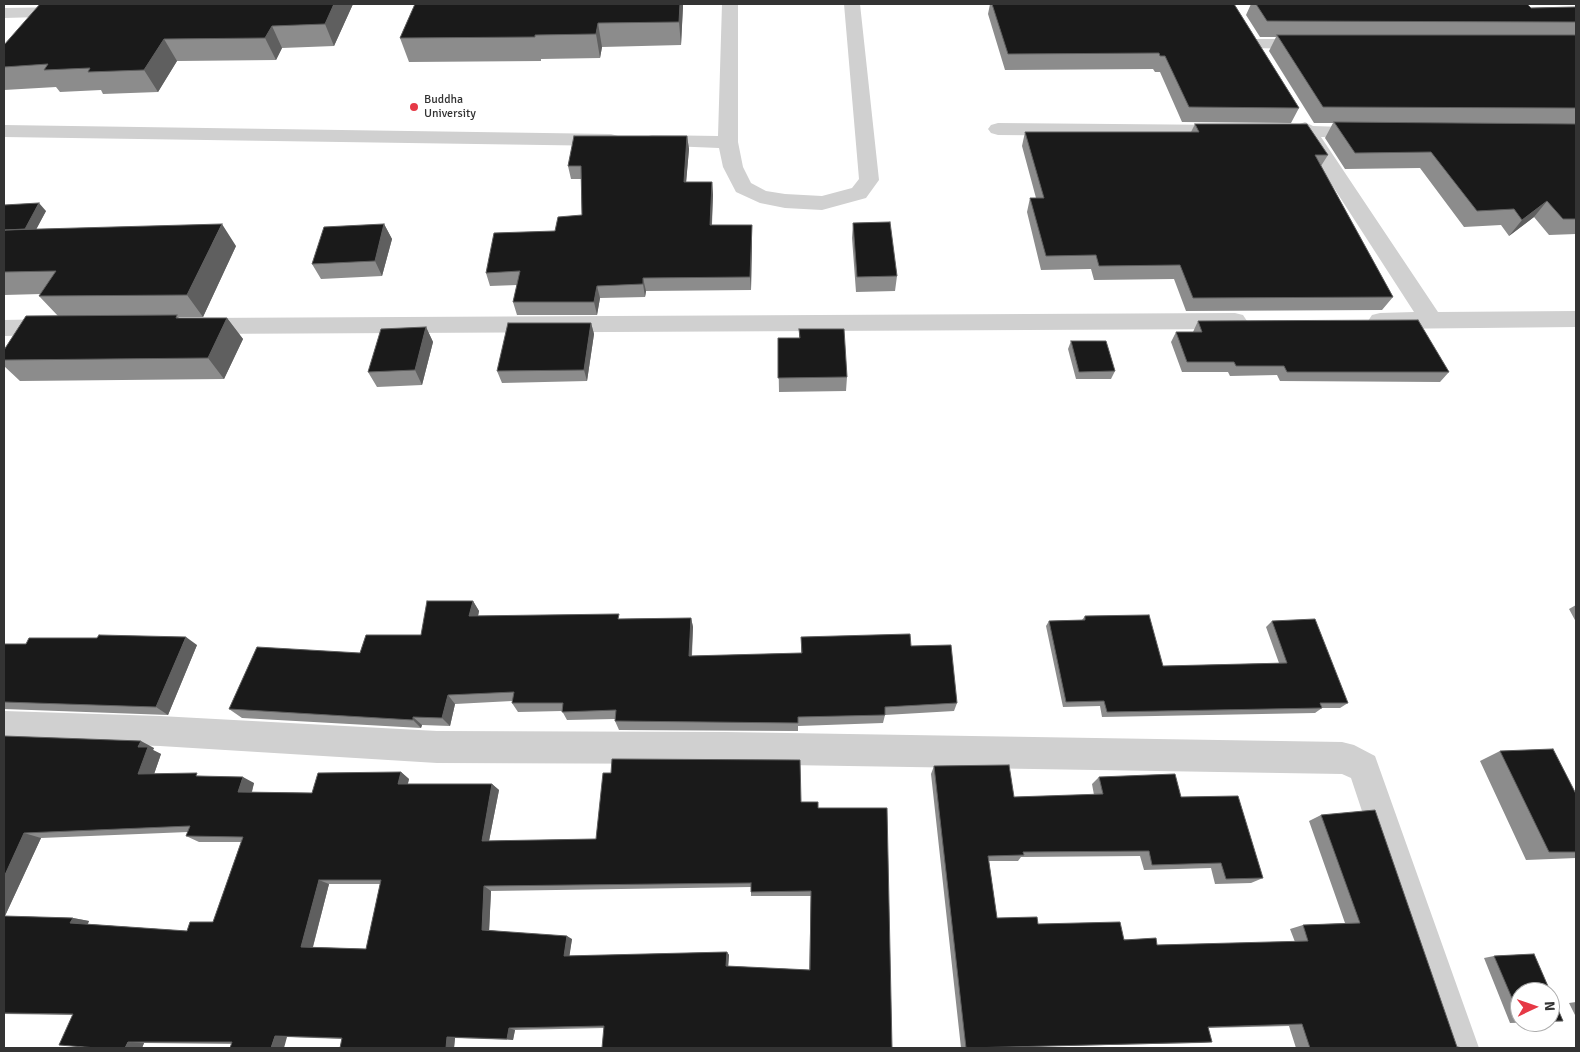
<!DOCTYPE html>
<html>
<head>
<meta charset="utf-8">
<style>
  body { margin:0 }
  #map { position:relative; width:1580px; height:1052px; overflow:hidden; background:#fff; font-family:Signika,sans-serif }
  canvas { display:block }
  .frame { position:absolute; inset:0; border:5px solid #333; pointer-events:none }
  .north { position:absolute; left:1510px; top:982px; width:50px; height:50px; box-sizing:border-box; background:#fff; border:1px solid #adadad; border-radius:50%; rotate:87deg; font-size:14px; font-weight:700; line-height:20px; text-align:center; color:#333 }
  .north::after { content:''; display:block; margin:auto; width:18px; height:22px; background:#e63946; clip-path:polygon(50% 0,100% 100%,50% 72%,0 100%) }
</style>
</head>
<body>
<div id="map">
<canvas width="1580" height="1052"></canvas>
<div class="frame"></div>
<div class="north">N</div>
</div>
<script>
const ctx = document.querySelector('canvas').getContext('2d');
ctx.lineJoin = 'round';
function shape(rows) {
  const path = new Path2D();
  for (const r of rows) {
    path.moveTo(r[0], r[1]);
    for (let i = 2; i < r.length; i += 2) path.lineTo(r[i], r[i + 1]);
  }
  return path;
}
function paint(path, color) {
  ctx.fillStyle = color;
  ctx.fill(path, 'evenodd');
}
function stroke(path, color, width, dash) {
  ctx.strokeStyle = color;
  ctx.lineWidth = width;
  ctx.lineCap = dash ? 'butt' : 'round';
  ctx.setLineDash(dash || []);
  ctx.stroke(path);
}
function write(font, color, halo, rows, align = 'center') {
  ctx.font = font + ' Signika,sans-serif';
  ctx.lineWidth = 5;
  ctx.setLineDash([]);
  ctx.textBaseline = 'middle';
  ctx.strokeStyle = halo;
  ctx.fillStyle = color;
  for (const [text, x, y, turn = 0] of rows) {
    ctx.save();
    ctx.translate(x, y);
    ctx.rotate((+turn || 0) * Math.PI / 180);
    ctx.textAlign = isNaN(turn) ? turn : align;
    if (halo) ctx.strokeText(text, 0, 0);
    ctx.fillText(text, 0, 0);
    ctx.restore();
  }
}
const minor = shape([
  [722,4,738,4,738,142,743,167,751,183,766,191,785,194,822,196,852,188,859,179,844,4,860,4,879,180,866,198,822,210,785,208,760,203,736,192,723,167,719,148,645,145,642,141,645,137,652,135,718,136,722,4],
  [70,7,76,8,78,12,76,16,4,18,4,8,70,7],
  [1254,39,1310,39,1316,40,1319,44,1316,48,1310,49,1248,48,1245,44,1248,40,1254,39],
  [1305,122,1313,126,1373,128,1376,132,1373,136,1366,138,1321,137,1438,312,1576,311,1576,327,1380,329,1372,327,1368,321,1372,315,1380,313,1414,312,1301,137,1274,137,1267,135,1264,131,1267,127,1274,125,1297,125,1305,122],
  [998,123,1229,125,1236,127,1239,131,1236,135,1229,137,998,135,991,133,988,129,991,125,998,123],
  [4,125,611,134,618,136,621,140,618,144,611,146,4,137,4,125],
  [1235,313,1243,315,1247,321,1243,327,1235,329,195,334,187,332,183,326,187,320,195,318,1235,313],
  [55,319,63,321,67,327,63,333,55,335,4,336,4,320,55,319],
  [4,711,160,716,437,731,725,732,1342,742,1354,745,1375,756,1479,1048,1441,1048,1351,778,1342,774,725,764,437,763,160,746,4,741,4,711]
]);
const wall = shape([
  [353,4,334,46,282,48,276,60,177,61,158,92,103,94,101,90,60,92,56,87,4,90,4,45],
  [415,4,683,4,681,45,602,47,600,58,541,59,541,61,409,62,400,38],
  [990,4,1234,4,1299,108,1291,123,1182,122,1160,72,1155,72,1153,69,1005,70,988,14],
  [1251,4,1527,4,1531,8,1576,7,1576,234,1549,235,1534,217,1509,236,1501,225,1464,227,1420,168,1345,169,1325,138,1333,123,1314,123,1269,51,1276,37,1260,37,1246,15],
  [1195,124,1328,155,1321,166,1393,297,1382,310,1186,311,1174,279,1094,280,1091,269,1041,270,1027,212,1030,198,1036,198,1022,146,1025,132,1191,132],
  [687,136,689,149,686,182,712,182,713,195,712,225,752,225,752,238,751,290,646,291,645,297,600,298,597,315,517,315,513,302,517,285,490,286,486,273,582,215,581,179,571,179,568,166],
  [4,205,46,211,36,229,236,246,203,317,178,317,179,318,227,318,243,339,224,379,20,381,4,366,4,350,58,316,39,296,41,294,4,295],
  [853,223,897,276,895,291,856,292,852,238],
  [384,224,392,239,382,276,321,279,312,264],
  [1198,321,1449,372,1440,382,1280,381,1277,375,1230,376,1228,372,1182,372,1171,342,1176,332,1193,332],
  [591,323,594,334,587,381,502,383,497,371],
  [426,327,433,342,422,385,377,387,368,372],
  [799,329,847,377,846,391,779,392,778,338,799,338],
  [1071,341,1115,371,1111,379,1076,379,1068,349],
  [473,601,479,611,478,616,620,619,691,618,693,627,692,656,801,653,801,637,911,646,957,703,954,711,885,715,883,723,798,726,798,731,619,730,615,721,615,719,567,720,562,711,518,712,512,703,512,701,455,704,450,726,422,725,421,728,242,718,229,709,360,653,421,635],
  [1576,605,1576,622,1569,609],
  [1085,616,1163,666,1279,663,1266,627,1272,621,1348,703,1340,708,1322,708,1315,713,1102,717,1100,706,1063,707,1046,626,1049,621,1082,620],
  [4,644,197,645,168,715,4,709],
  [4,736,154,748,153,750,161,754,154,774,203,776,254,783,252,792,312,793,401,772,409,779,408,784,492,784,499,790,489,841,596,839,801,802,818,808,892,1048,604,1028,515,1030,513,1040,455,1038,454,1048,340,1048,342,1039,287,1037,232,1044,144,1043,142,1048,73,1015,4,1014],
  [188,832,186,836,199,842,241,842,213,922,187,931,88,924,89,921,73,918,5,916,41,838],
  [329,884,380,884,366,949,313,947],
  [751,887,751,896,811,896,809,970,728,966,729,955,727,952,569,956,572,939,489,930,491,891],
  [1500,751,1576,794,1576,858,1526,860,1480,761],
  [934,766,1014,797,1094,795,1092,784,1099,777,1181,797,1263,878,1251,883,1215,884,1211,868,1144,870,1140,856,1021,857,1018,861,989,861,997,918,1038,924,1157,945,1295,942,1290,929,1303,925,1345,923,1309,821,1321,815,1457,1047,1464,1048,1296,1048,1289,1026,1208,1028,1212,1042,1201,1043,961,1048,931,774],
  [1534,954,1563,1021,1550,1022,1550,992,1520,992,1520,1022,1542,1022,1510,1023,1484,958,1494,956],
  [1576,1002,1576,1017,1569,1003]
]);
const shadedWall = shape([
  [334,4,353,4,334,46,325,24],
  [680,4,683,4,683,7,681,45,679,22],
  [598,23,602,47,600,58,596,34],
  [272,26,282,48,276,60,265,38],
  [164,39,177,61,158,92,144,70],
  [687,136,689,149,685,195,684,182],
  [712,182,713,195,711,238,710,225],
  [1547,201,1534,217,1509,236,1522,220],
  [39,203,46,211,29,243,21,235],
  [222,224,236,246,203,317,187,295],
  [384,224,392,239,382,276,375,261],
  [752,225,752,238,751,290,750,277],
  [643,278,646,291,645,297,643,284],
  [597,286,600,298,597,315,594,302],
  [227,318,243,339,224,379,208,358],
  [591,323,594,334,587,381,584,370],
  [426,327,433,342,422,385,415,370],
  [473,601,479,611,476,626,469,616],
  [691,618,693,627,691,665,689,656],
  [186,637,197,645,168,715,156,707],
  [448,695,455,704,450,726,442,718],
  [413,717,422,725,421,728,413,720],
  [141,741,154,748,153,750,161,754,152,780,138,774,138,747],
  [401,772,409,779,406,790,398,784],
  [243,777,254,783,250,798,238,792],
  [492,784,499,790,488,846,482,841],
  [24,833,41,838,4,918,4,877],
  [319,880,329,884,312,950,301,947],
  [484,886,491,891,489,933,482,930],
  [73,918,89,921,86,927,70,923],
  [567,936,572,939,569,959,564,956],
  [727,952,729,955,728,969,726,966],
  [509,1028,515,1030,513,1040,507,1039],
  [275,1036,287,1037,284,1048,271,1048],
  [447,1037,455,1038,454,1048,446,1048],
  [128,1042,144,1043,142,1048,125,1048]
]);
const building = shape([
  [40,4,334,4,325,24,272,26,265,38,164,39,144,70,88,72,90,68,44,70,48,64,4,67,4,45,40,4],
  [415,4,680,4,679,22,598,23,596,34,535,35,535,37,400,38,415,4],
  [992,4,1234,4,1299,108,1189,107,1165,56,1160,56,1159,53,1008,54,992,4],
  [1256,4,1527,4,1531,8,1576,7,1576,22,1267,21,1256,4],
  [1277,35,1576,35,1576,108,1323,107,1277,35],
  [1334,122,1576,124,1576,219,1563,219,1547,201,1522,220,1514,209,1477,211,1431,152,1355,153,1334,122],
  [1195,124,1307,124,1328,155,1315,155,1393,297,1193,298,1180,265,1099,266,1096,255,1046,256,1030,198,1044,198,1025,132,1199,132,1195,124],
  [574,136,687,136,684,182,712,182,710,225,752,225,750,277,643,278,643,284,597,286,594,302,513,302,520,271,486,273,494,233,555,231,558,217,582,215,581,166,568,166,574,136],
  [39,203,25,229,5,230,4,232,4,205,39,203],
  [890,222,897,276,857,277,853,223,890,222],
  [222,224,187,295,39,296,56,271,4,272,4,232,5,230,222,224],
  [384,224,375,261,312,264,324,227,384,224],
  [177,315,176,318,227,318,208,358,4,360,4,350,26,316,177,315],
  [1418,320,1449,372,1287,372,1284,366,1236,366,1234,362,1187,362,1176,332,1202,332,1198,321,1418,320],
  [508,323,591,323,584,370,497,371,508,323],
  [426,327,415,370,368,372,381,329,426,327],
  [799,329,844,329,847,377,778,378,778,338,800,338,799,329],
  [1071,341,1106,341,1115,371,1079,372,1071,341],
  [427,601,473,601,469,616,619,614,618,619,691,618,689,656,802,653,801,637,910,634,911,646,951,645,957,703,885,707,885,715,798,717,798,723,615,721,616,710,562,712,563,703,512,703,514,692,448,695,442,718,413,717,413,720,229,709,257,647,360,653,366,635,421,635,427,601],
  [1149,615,1163,666,1287,663,1272,621,1315,619,1348,703,1320,703,1322,708,1107,712,1104,701,1066,702,1049,621,1085,620,1085,616,1149,615],
  [99,635,186,637,156,707,4,702,4,644,26,644,29,638,97,638,99,635],
  [4,736,141,741,138,747,148,747,138,774,197,773,196,776,243,777,238,792,312,793,318,773,401,772,398,784,492,784,482,841,596,839,603,773,611,773,612,759,800,760,801,802,818,802,818,808,887,808,892,1048,602,1048,604,1026,509,1028,507,1039,447,1037,446,1048,340,1048,342,1038,275,1036,271,1048,230,1048,232,1042,128,1042,125,1048,97,1048,59,1045,73,1014,4,1013,4,916,73,918,70,923,187,931,190,922,213,922,243,837,186,836,190,826,24,833,4,877,4,736],
  [319,880,381,880,366,949,301,947,319,880],
  [751,883,751,892,811,891,810,970,726,966,727,952,564,956,567,936,482,930,484,886,751,883],
  [1553,749,1576,794,1576,852,1549,852,1500,751,1553,749],
  [1009,765,1014,797,1103,794,1099,777,1175,774,1181,797,1238,796,1263,878,1226,879,1221,863,1152,865,1149,851,1023,852,1024,855,988,856,997,918,1037,917,1038,924,1120,922,1124,940,1156,938,1157,945,1308,941,1303,925,1360,923,1321,815,1375,810,1457,1047,1464,1048,1310,1048,1302,1024,1208,1027,1212,1042,966,1048,934,766,1009,765],
  [1534,954,1563,1021,1550,1021,1550,992,1520,992,1520,1017,1494,956,1534,954]
]);
const markers = [
  [414,107,5,"#e63946"]
];
const farPoinames = [
  ["Buddha",424,100],
  ["University",424,114]
];
paint(minor, '#d0d0d0');
paint(wall, '#8c8c8c');
paint(shadedWall, '#5f5f5f');
paint(building, '#1a1a1a');
stroke(building, '#5f5f5f', 1);
for (const [x, y, r, color] of markers) {
  const dot = new Path2D();
  dot.arc(x, y, r, 0, 2 * Math.PI);
  ctx.fillStyle = color;
  ctx.fill(dot);
  stroke(dot, '#fff', 2);
}
write('12px', '#333', '#fff', farPoinames, 'left');
</script>
</body>
</html>
